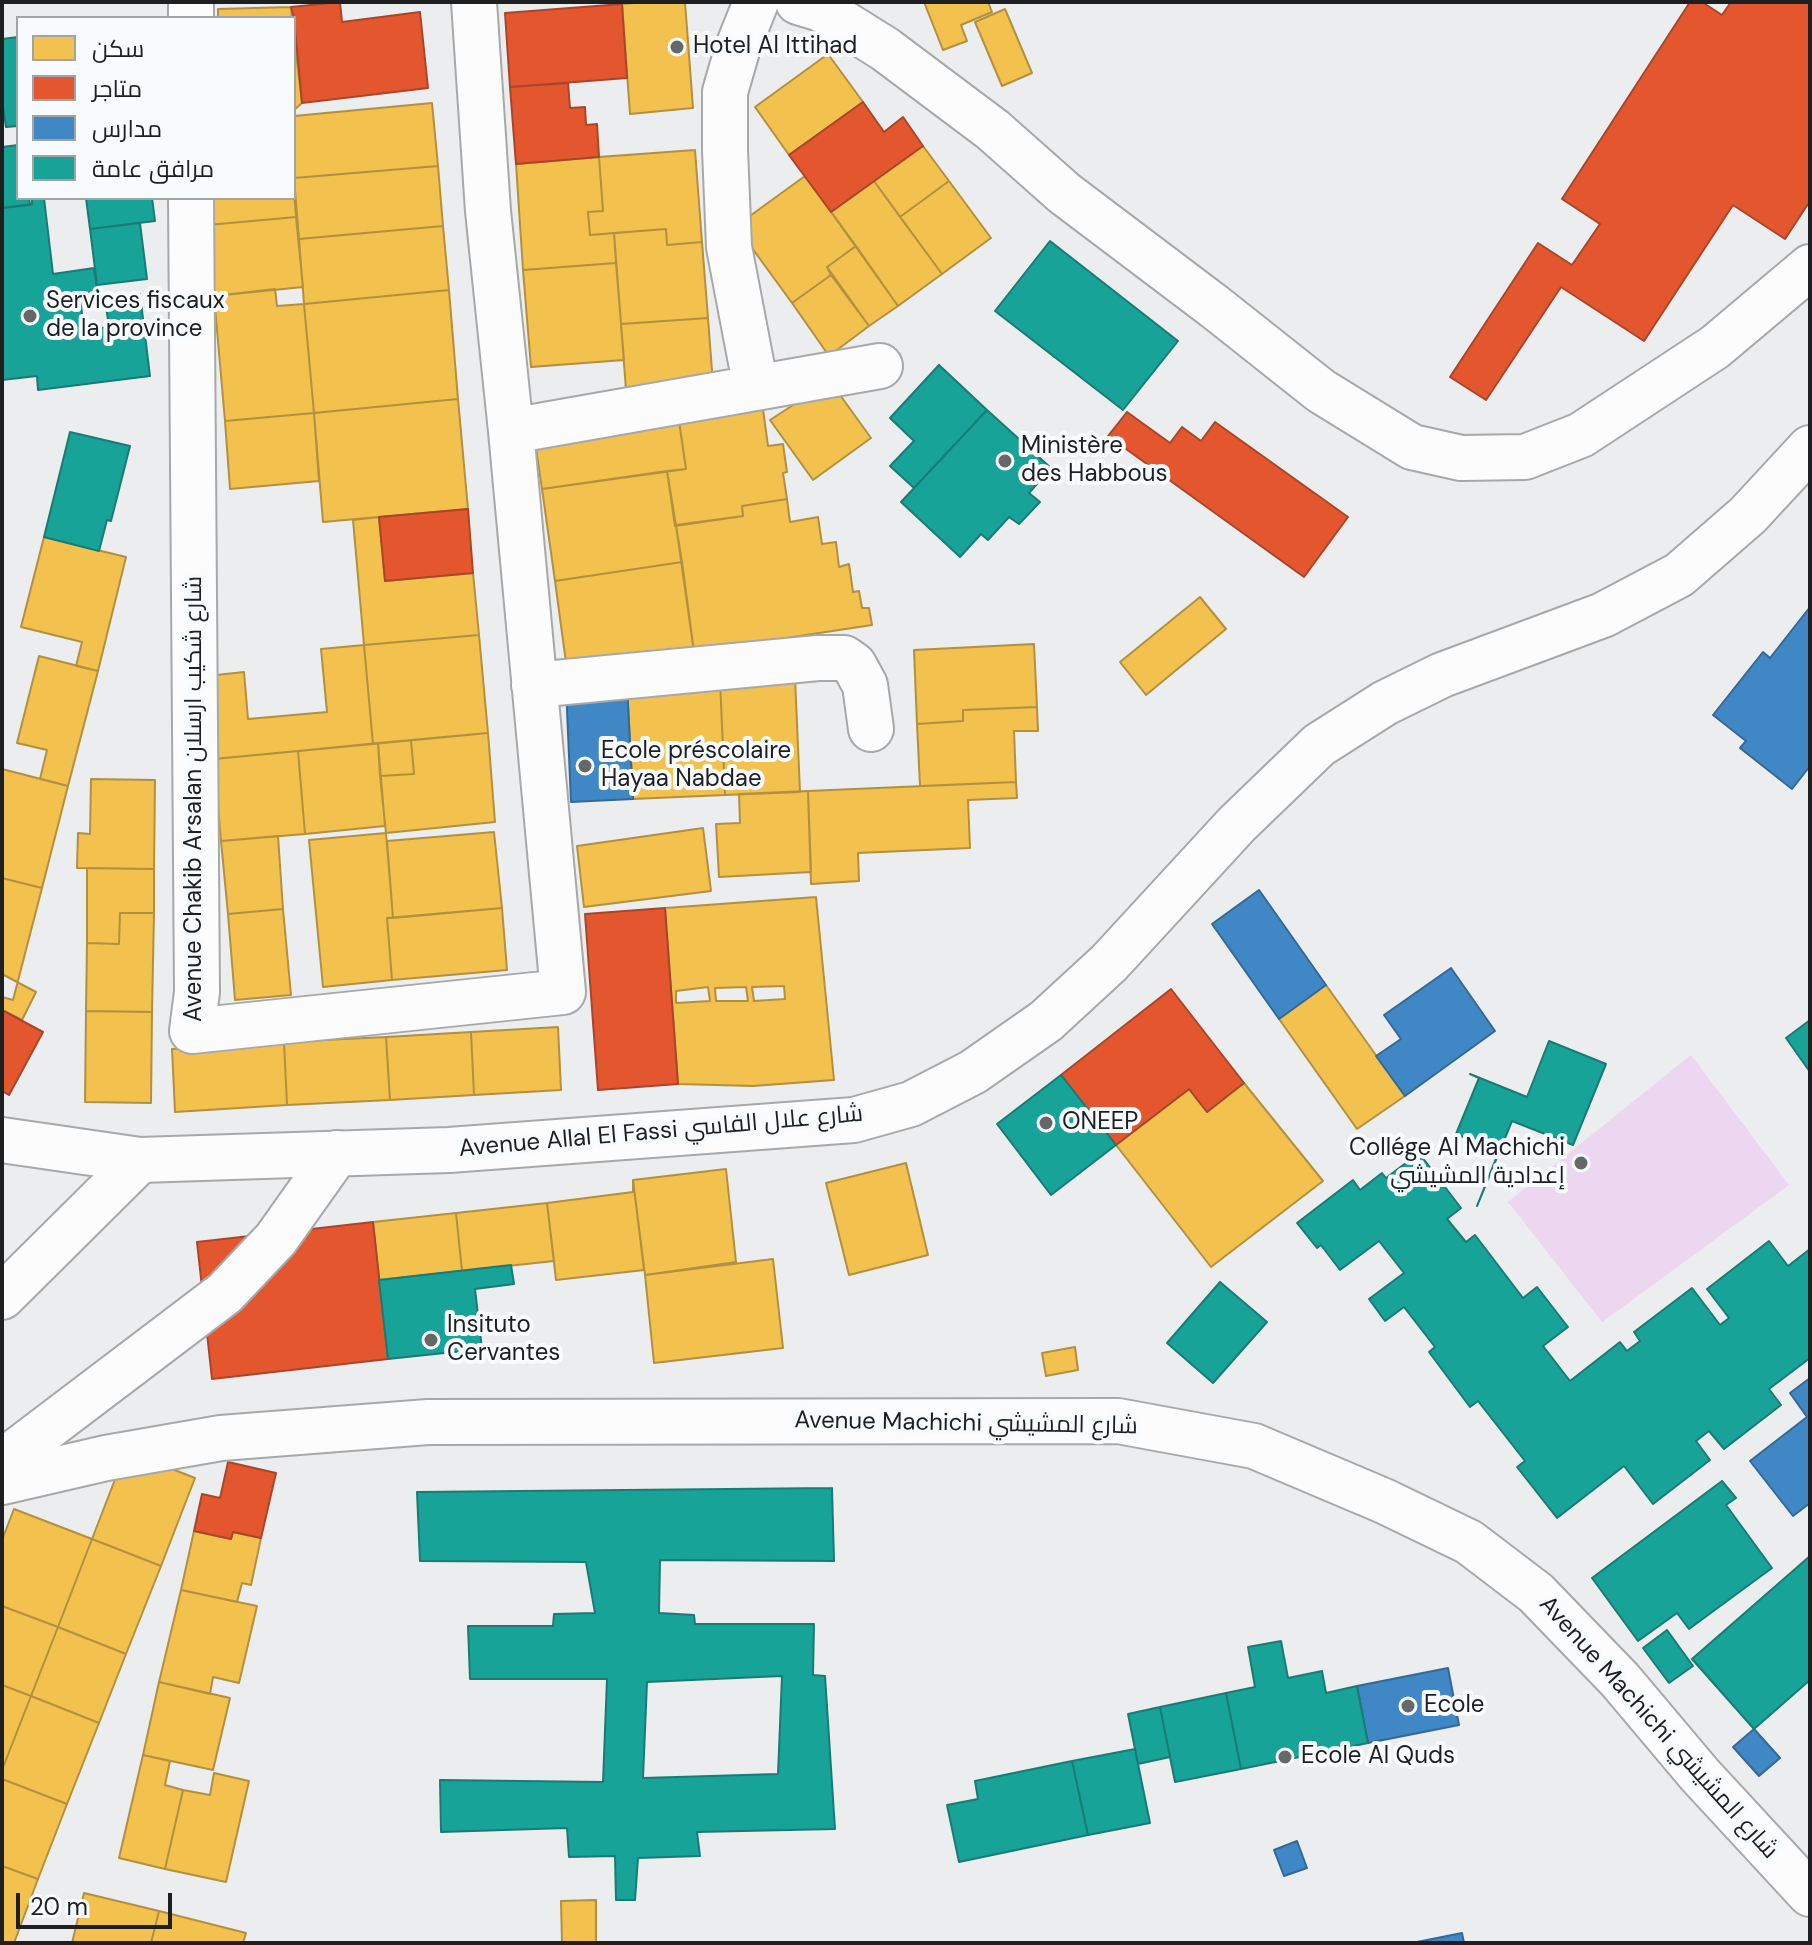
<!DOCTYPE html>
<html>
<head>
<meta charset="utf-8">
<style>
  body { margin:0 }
  #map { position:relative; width:1812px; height:1945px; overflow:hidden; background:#ecedef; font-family:"DM Sans",Cairo,sans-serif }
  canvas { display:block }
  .frame { position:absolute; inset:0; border:4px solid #1e1f20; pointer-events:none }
  .legend { position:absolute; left:16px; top:16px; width:280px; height:184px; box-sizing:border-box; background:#f8fbfe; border:2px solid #a1a3a5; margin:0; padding:10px 14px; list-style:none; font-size:24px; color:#1e1f20 }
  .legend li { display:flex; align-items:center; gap:16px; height:40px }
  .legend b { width:40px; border:2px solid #a1a3a5 }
  .scale { position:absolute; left:16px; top:1893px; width:156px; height:36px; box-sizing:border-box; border:4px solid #1e1f20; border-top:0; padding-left:10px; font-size:24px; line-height:28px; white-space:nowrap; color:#1e1f20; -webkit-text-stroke:6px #f8fbfe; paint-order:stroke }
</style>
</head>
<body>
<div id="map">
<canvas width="1812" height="1945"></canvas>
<div class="frame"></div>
<ul class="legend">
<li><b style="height:22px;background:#f2c14e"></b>سكن</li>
<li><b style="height:22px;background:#e4572e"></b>متاجر</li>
<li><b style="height:22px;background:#3f88c5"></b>مدارس</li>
<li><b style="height:22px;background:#17a398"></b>مرافق عامة</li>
</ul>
<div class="scale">20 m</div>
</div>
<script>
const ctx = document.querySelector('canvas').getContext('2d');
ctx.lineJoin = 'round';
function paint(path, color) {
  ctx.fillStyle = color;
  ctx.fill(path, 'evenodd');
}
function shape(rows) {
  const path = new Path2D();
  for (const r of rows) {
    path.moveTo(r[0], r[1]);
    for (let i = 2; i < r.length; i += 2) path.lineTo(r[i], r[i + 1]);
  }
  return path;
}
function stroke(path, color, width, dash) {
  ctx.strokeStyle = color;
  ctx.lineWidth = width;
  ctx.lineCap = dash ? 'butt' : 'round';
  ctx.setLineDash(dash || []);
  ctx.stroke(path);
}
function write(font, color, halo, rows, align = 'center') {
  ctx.font = font + ' "DM Sans",Cairo,sans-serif';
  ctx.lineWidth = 8;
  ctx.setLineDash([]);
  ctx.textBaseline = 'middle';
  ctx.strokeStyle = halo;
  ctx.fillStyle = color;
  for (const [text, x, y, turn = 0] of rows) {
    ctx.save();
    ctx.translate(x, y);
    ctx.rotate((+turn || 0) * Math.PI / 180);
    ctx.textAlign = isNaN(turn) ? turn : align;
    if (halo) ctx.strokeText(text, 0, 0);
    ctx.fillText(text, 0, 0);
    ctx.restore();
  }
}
const green = shape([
  [1691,1055,1789,1185,1601,1323,1602,1322,1508,1202]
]);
const homes = shape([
  [647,2,685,2,693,108,630,114,622,4,647,2],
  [924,2,988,2,992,12,961,25,967,41,943,50,924,2],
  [291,7,292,18,218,18,218,9,291,7],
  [1005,9,1032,73,1002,86,975,22,1005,9],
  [294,36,302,103,294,110,294,36],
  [828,54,863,102,789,155,755,107,828,54],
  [432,103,438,166,294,178,294,116,432,103],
  [923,146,949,181,900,217,874,181,923,146],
  [695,150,702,242,667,245,666,229,590,235,588,212,603,211,599,157,695,150],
  [599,157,603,211,588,212,590,235,614,233,616,263,523,270,516,164,599,157],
  [438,166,443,226,299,239,294,178,438,166],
  [805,176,856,246,827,267,831,275,792,303,736,226,805,176],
  [874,181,942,274,898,306,831,212,874,181],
  [949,181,991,238,942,274,900,217,949,181],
  [294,190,296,217,208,225,209,198,294,198,294,190],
  [296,217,303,287,214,296,208,225,296,217],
  [443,226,449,290,304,304,299,239,443,226],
  [666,229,667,245,702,242,708,318,621,324,614,233,666,229],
  [856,246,898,306,869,326,827,267,856,246],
  [616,263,624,360,531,367,523,270,616,263],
  [831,275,869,326,829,356,792,303,831,275],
  [275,289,277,306,304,304,314,413,225,421,214,296,275,289],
  [449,290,458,399,314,413,304,304,449,290],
  [708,318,713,384,626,390,621,324,708,318],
  [830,381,871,438,813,480,770,420,830,381],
  [458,399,468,509,323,522,314,413,458,399],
  [762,402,768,446,783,444,787,472,783,473,787,499,742,506,743,516,675,526,667,471,686,469,678,414,762,402],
  [314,413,319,481,230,489,225,421,314,413],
  [678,414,686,469,542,489,534,435,678,414],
  [667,471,682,562,555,581,542,489,667,471],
  [787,499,790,522,818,517,822,544,836,542,839,567,849,564,853,592,859,591,862,608,869,608,872,625,694,652,676,525,743,516,742,506,787,499],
  [379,517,385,581,473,573,479,635,364,645,353,520,379,517],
  [44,537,126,557,98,671,76,666,82,642,21,627,44,537],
  [682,562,694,652,567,670,555,581,682,562],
  [1200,597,1226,629,1146,695,1120,662,1200,597],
  [479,635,488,733,373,744,364,645,479,635],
  [1034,644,1037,707,963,710,963,721,917,724,914,650,1034,644],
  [364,645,373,744,214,759,207,676,244,672,248,719,327,712,321,649,364,645],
  [39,656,98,671,68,786,40,779,47,750,17,743,39,656],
  [795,677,800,792,725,795,720,680,795,677],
  [720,680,725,795,633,799,627,685,720,680],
  [1037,707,1038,731,1014,731,1016,782,920,786,917,724,963,721,963,710,1037,707],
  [488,733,495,822,386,833,380,776,414,774,411,740,488,733],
  [411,740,414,774,380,776,378,743,411,740],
  [378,743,385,826,305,834,298,751,378,743],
  [298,751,305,834,221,841,214,759,298,751],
  [2,769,68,786,42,888,2,878,2,769],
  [91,779,155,780,154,869,77,868,78,833,90,834,91,779],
  [1016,782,1017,798,968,800,970,848,858,853,859,881,811,884,808,791,1016,782],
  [808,791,811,872,719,877,716,824,740,823,739,794,808,791],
  [703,828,711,891,584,907,577,846,703,828],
  [494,832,502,908,393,918,387,841,494,832],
  [386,833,393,918,387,918,392,980,323,987,309,840,386,833],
  [278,836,283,909,228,914,221,841,278,836],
  [87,868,154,869,154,913,120,913,119,944,87,943,87,868],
  [2,878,42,888,13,1000,2,997,2,878],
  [816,897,834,1080,753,1086,678,1084,665,908,816,897],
  [784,986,785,999,754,1001,752,987,784,986],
  [708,987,710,1001,676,1003,676,991,708,987],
  [746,987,748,1001,716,1001,715,988,746,987],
  [502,908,507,970,392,980,387,918,502,908],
  [283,909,291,995,235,1000,228,914,283,909],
  [120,913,154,913,152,1012,86,1011,87,943,119,944,120,913],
  [2,974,36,992,22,1020,2,1010,2,974],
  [1326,985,1405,1096,1357,1129,1279,1019,1326,985],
  [86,1011,152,1012,151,1103,85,1102,86,1011],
  [558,1027,561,1090,474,1095,471,1032,558,1027],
  [471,1032,474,1095,390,1100,386,1037,471,1032],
  [386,1037,390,1100,287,1105,284,1042,386,1037],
  [284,1042,287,1105,175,1112,172,1049,284,1042],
  [1244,1083,1323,1181,1211,1267,1116,1145,1189,1089,1207,1112,1244,1083],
  [906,1163,928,1255,849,1275,826,1183,906,1163],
  [726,1169,736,1262,645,1275,633,1180,726,1169],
  [633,1180,644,1270,556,1280,547,1203,633,1192,633,1180],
  [547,1203,554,1261,462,1271,456,1213,547,1203],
  [456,1213,462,1271,379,1280,373,1222,456,1213],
  [773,1259,783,1348,654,1363,645,1275,773,1259],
  [1075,1347,1078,1370,1046,1376,1042,1353,1075,1347],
  [126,1451,195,1478,161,1566,92,1539,126,1451],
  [14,1509,92,1539,58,1627,2,1606,2,1540,14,1509],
  [194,1531,231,1539,233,1532,261,1538,251,1585,242,1583,237,1602,181,1590,194,1531],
  [92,1539,161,1566,126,1654,58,1627,92,1539],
  [181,1590,257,1606,239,1683,213,1677,210,1694,159,1682,181,1590],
  [2,1606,58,1627,31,1696,2,1685,2,1606],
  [58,1627,126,1654,99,1723,31,1696,58,1627],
  [159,1682,230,1698,213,1770,143,1755,159,1682],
  [2,1685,31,1696,2,1770,2,1685],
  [31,1696,99,1723,67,1804,2,1779,2,1770,31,1696],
  [143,1755,170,1761,165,1785,183,1790,165,1869,119,1858,143,1755],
  [214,1773,249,1781,226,1882,165,1869,183,1790,210,1795,214,1773],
  [2,1779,67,1804,38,1879,2,1866,2,1779],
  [2,1866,38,1879,14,1943,2,1943,2,1866],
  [84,1893,159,1911,151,1943,72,1943,84,1893],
  [596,1900,596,1943,562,1943,561,1901,596,1900],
  [159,1911,246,1933,243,1943,151,1943,159,1911]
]);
const shops = shape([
  [340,2,342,22,420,12,428,88,302,103,294,18,291,7,340,2],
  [1690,2,1702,2,1722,15,1731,2,1810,2,1810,201,1785,239,1733,205,1644,341,1561,287,1486,400,1450,377,1538,243,1572,265,1600,224,1562,199,1690,2],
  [622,4,627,78,510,87,505,13,622,4],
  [568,83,570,108,585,107,586,125,597,124,599,157,516,164,510,87,568,83],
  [863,102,884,132,903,117,923,146,831,212,789,155,863,102],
  [1127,412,1170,443,1182,427,1201,441,1215,422,1348,517,1304,577,1108,436,1127,412],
  [468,509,473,573,385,581,379,517,468,509],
  [665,908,678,1084,598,1090,585,914,665,908],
  [1171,989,1244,1083,1207,1112,1189,1089,1116,1145,1061,1075,1171,989],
  [2,1010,43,1032,9,1095,2,1091,2,1010],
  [373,1222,388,1359,212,1379,197,1242,373,1222],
  [228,1462,276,1473,261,1538,233,1532,231,1539,194,1531,202,1494,220,1498,228,1462]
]);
const schools = shape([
  [1810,607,1810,766,1792,789,1740,748,1746,741,1713,715,1763,652,1770,658,1810,607],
  [627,685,633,799,571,802,566,687,627,685],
  [1259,890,1326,985,1279,1019,1212,924,1259,890],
  [1451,968,1495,1031,1405,1096,1376,1056,1401,1039,1384,1015,1451,968],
  [1810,1378,1810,1503,1793,1516,1750,1461,1807,1417,1790,1393,1810,1378],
  [1448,1668,1459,1725,1368,1743,1357,1686,1448,1668],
  [1754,1729,1780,1758,1759,1776,1733,1747,1754,1729],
  [1297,1841,1307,1868,1284,1876,1274,1850,1297,1841],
  [1462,1933,1464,1943,1412,1943,1462,1933]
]);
const public = shape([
  [18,37,18,126,6,127,2,100,2,39,18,37],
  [18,145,18,198,29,198,30,205,2,208,2,147,18,145],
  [32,198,44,198,53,274,94,268,98,295,80,297,84,330,109,327,105,299,140,294,150,376,38,390,37,376,2,380,2,208,32,204,32,198],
  [86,198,152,198,155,221,90,229,86,198],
  [140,223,147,279,97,285,90,229,140,223],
  [1050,241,1178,341,1123,410,995,311,1050,241],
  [939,365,987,410,914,488,890,466,914,441,890,418,939,365],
  [987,410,1051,468,1029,493,1040,502,1019,524,1009,517,988,540,981,534,960,557,901,502,987,410],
  [70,432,130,446,111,521,107,520,99,551,44,537,70,432],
  [1810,1020,1810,1072,1786,1038,1810,1020],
  [1549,1041,1606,1064,1573,1145,1512,1121,1477,1206,1499,1151,1456,1134,1479,1078,1470,1074,1527,1097,1549,1041],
  [1061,1075,1116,1145,1051,1195,997,1124,1061,1075],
  [1419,1153,1461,1208,1447,1219,1466,1242,1475,1235,1523,1298,1537,1287,1568,1327,1543,1346,1570,1381,1620,1342,1627,1351,1640,1341,1634,1332,1692,1288,1720,1325,1729,1318,1707,1289,1769,1241,1788,1266,1810,1249,1810,1358,1769,1389,1781,1405,1724,1449,1709,1431,1696,1441,1710,1460,1653,1504,1624,1466,1557,1518,1517,1467,1525,1461,1478,1401,1470,1407,1429,1352,1435,1347,1404,1307,1385,1321,1369,1299,1404,1273,1379,1241,1340,1270,1321,1245,1317,1248,1297,1223,1353,1180,1360,1190,1382,1173,1386,1178,1419,1153],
  [511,1265,514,1284,475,1289,482,1349,388,1359,379,1280,511,1265],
  [1220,1282,1267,1322,1213,1383,1167,1343,1220,1282],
  [1722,1481,1736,1498,1726,1505,1772,1568,1689,1629,1677,1613,1638,1641,1592,1578,1722,1481],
  [832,1488,834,1561,660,1560,659,1613,694,1615,695,1624,814,1624,813,1675,825,1676,835,1829,697,1832,700,1856,638,1858,635,1900,616,1900,615,1856,569,1857,567,1828,441,1832,440,1780,603,1782,607,1679,470,1679,468,1626,553,1626,554,1614,595,1613,586,1562,420,1561,417,1492,832,1488],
  [782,1676,778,1774,643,1778,647,1682,782,1676],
  [1810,1556,1810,1680,1754,1729,1692,1659,1810,1556],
  [1667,1630,1693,1666,1669,1683,1643,1648,1667,1630],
  [1281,1641,1288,1678,1322,1671,1326,1693,1357,1686,1368,1743,1241,1769,1226,1693,1255,1687,1248,1647,1281,1641],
  [1226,1693,1241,1769,1175,1782,1160,1707,1226,1693],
  [1160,1707,1170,1757,1138,1764,1128,1714,1160,1707],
  [1135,1749,1150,1823,1088,1835,1072,1761,1135,1749],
  [1072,1761,1088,1835,959,1862,947,1805,978,1799,975,1781,1072,1761]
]);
const minor = shape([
  [191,2,191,18],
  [191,198,197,992,192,1031,563,992,511,431,488,211,474,2],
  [756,388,729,247,725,150,725,92,738,47,756,2],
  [511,431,880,366],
  [534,685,818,658,844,658,854,665,865,685,871,729],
  [2,1297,140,1160],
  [2,1462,225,1293,276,1239,337,1153],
  [2,1482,106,1458,221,1438,428,1422,1118,1421,1254,1446,1384,1501,1469,1542,1536,1593,1620,1680,1700,1775,1810,1894]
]);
const tertiary = shape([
  [798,2,821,9,885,49,993,130,1064,193,1215,307,1321,391,1412,447,1461,458,1525,457,1581,435,1715,347,1810,267],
  [2,1140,140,1160,449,1150,854,1120,911,1104,973,1072,1046,1021,1109,963,1237,824,1319,745,1385,703,1442,675,1603,615,1679,575,1748,515,1810,448]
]);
const markers = [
  [677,47,8,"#666768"],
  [30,316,8,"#666768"],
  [1005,461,8,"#666768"],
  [585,766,8,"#666768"],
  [1046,1123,8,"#666768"],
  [1581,1163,8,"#666768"],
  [431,1340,8,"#666768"],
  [1408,1706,8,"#666768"],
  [1285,1757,8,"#666768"]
];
const poiNames = [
  ["Hotel Al Ittihad",693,47],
  ["Services fiscaux",46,302],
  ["de la province",46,330],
  ["Ministère",1021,447],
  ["des Habbous",1021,475],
  ["Ecole préscolaire",601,752],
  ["Hayaa Nabdae",601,780],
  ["ONEEP",1062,1123],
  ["Collége Al Machichi",1565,1149,"right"],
  ["إعدادية المشيشي",1565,1177,"right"],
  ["Insituto",447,1326],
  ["Cervantes",447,1354],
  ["Ecole",1424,1706],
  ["Ecole Al Quds",1301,1757]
];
const streetNames = [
  ["Avenue Chakib Arsalan شارع شكيب ارسلان",195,799,-90],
  ["Avenue Allal El Fassi شارع علال الفاسي",661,1132,-5],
  ["Avenue Machichi شارع المشيشي",966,1424,1],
  ["Avenue Machichi شارع المشيشي",1658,1728,48]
];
paint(green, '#ecd6f0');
paint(homes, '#f2c14e');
stroke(homes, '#b29040', 2);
paint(shops, '#e4572e');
stroke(shops, '#a9462a', 2);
paint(schools, '#3f88c5');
stroke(schools, '#356894', 2);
paint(public, '#17a398');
stroke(public, '#197b74', 2);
stroke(minor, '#a7a8a9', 48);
stroke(tertiary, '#a7a8a9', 48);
stroke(minor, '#fcfcfd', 44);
stroke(tertiary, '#fcfcfd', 44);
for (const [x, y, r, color] of markers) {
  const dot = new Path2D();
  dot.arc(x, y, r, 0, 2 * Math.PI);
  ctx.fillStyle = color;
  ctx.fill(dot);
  stroke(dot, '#f8fbfe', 3);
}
write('24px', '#1e1f20', '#f8fbfe', poiNames, 'left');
write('24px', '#1e1f20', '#f8fbfe', streetNames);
</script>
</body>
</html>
